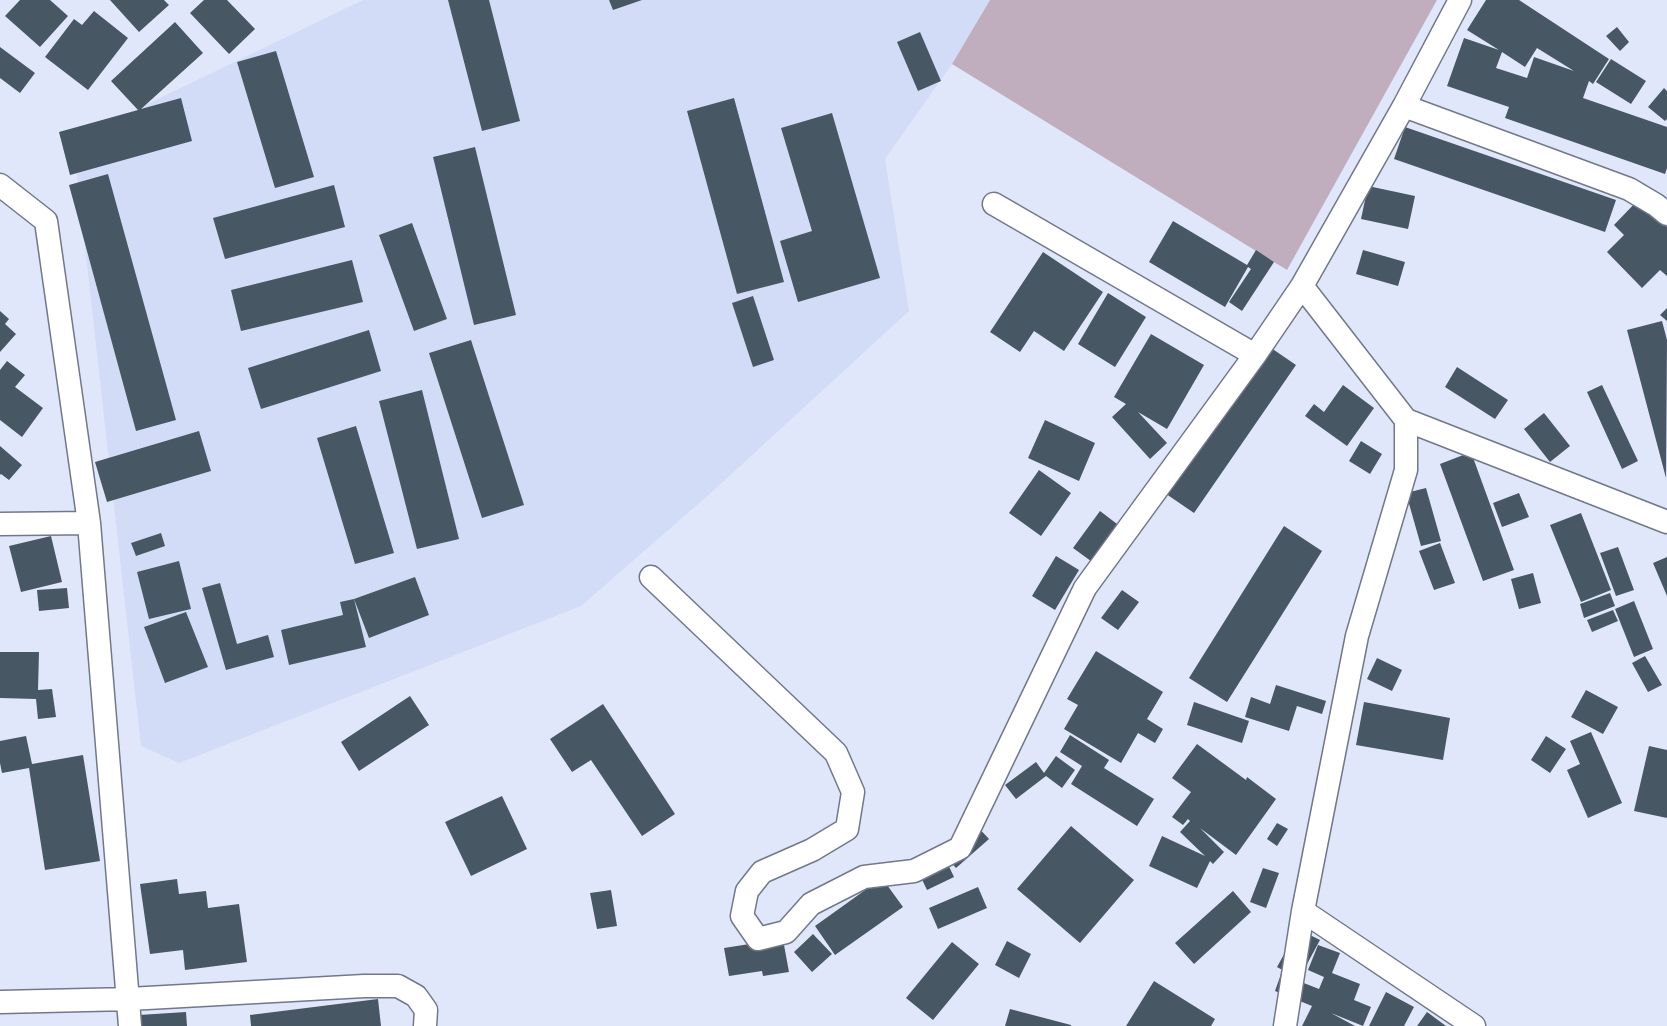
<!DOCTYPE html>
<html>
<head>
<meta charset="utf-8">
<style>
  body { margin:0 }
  canvas { display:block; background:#e0e7fb }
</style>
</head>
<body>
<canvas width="1667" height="1026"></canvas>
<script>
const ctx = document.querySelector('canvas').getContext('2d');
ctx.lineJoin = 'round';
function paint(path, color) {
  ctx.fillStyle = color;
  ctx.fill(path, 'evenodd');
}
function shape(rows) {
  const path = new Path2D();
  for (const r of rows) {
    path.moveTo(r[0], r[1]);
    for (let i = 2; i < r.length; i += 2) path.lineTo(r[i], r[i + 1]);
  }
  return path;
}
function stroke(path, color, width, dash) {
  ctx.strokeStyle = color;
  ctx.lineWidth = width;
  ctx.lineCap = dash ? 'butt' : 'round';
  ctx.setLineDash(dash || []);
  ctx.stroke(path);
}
const built = shape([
  [363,0,990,0,952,64,885,159,909,311,713,491,581,606,179,763,141,746,73,140]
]);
const green = shape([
  [990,0,1437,0,1287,270,952,64]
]);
const building = shape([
  [20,0,50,0,68,16,40,47,5,16],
  [110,0,164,0,169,5,139,32],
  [204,0,227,0,255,29,229,54,190,13],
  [448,0,489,0,520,121,482,131],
  [609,0,642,0,613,10],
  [1486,0,1519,0,1609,59,1593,84,1589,81,1583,98,1667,127,1667,168,1665,174,1505,118,1509,107,1447,86,1464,38,1499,50,1467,30],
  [1537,48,1574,71,1534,57,1527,78,1496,68,1502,52,1525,67],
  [94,11,128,38,88,90,45,57,74,19,82,25],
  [175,22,203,53,141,109,181,98,192,141,70,175,59,132,138,110,111,81],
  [1617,27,1629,42,1620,51,1606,36],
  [920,32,941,81,918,91,897,42],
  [0,47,35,73,20,93,0,78],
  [276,51,314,177,275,188,237,62],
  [1611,59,1646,81,1631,104,1596,82],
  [1664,88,1667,91,1667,119,1665,121,1648,107],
  [734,98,784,282,737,294,687,111],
  [832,113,880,278,798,302,780,241,812,231,781,128],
  [1405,127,1616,200,1605,232,1394,159],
  [475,147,516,315,474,325,433,157],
  [108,174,176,420,136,431,69,185],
  [334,185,345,227,225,259,213,218],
  [1368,186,1415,196,1408,229,1361,219],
  [1639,199,1667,227,1667,276,1660,270,1642,288,1607,252,1624,235,1614,225],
  [1173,221,1247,265,1256,250,1274,262,1242,311,1229,302,1251,269,1248,267,1225,307,1149,262],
  [412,223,447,319,414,331,379,235],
  [1363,250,1405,262,1398,286,1356,274],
  [1043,252,1103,292,1064,351,1034,331,1020,352,990,332],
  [352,260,363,302,241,331,231,290],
  [1108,293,1146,317,1115,367,1078,344],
  [753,296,774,360,753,367,732,303],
  [1667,308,1667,321,1660,315],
  [0,311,9,319,5,324,16,334,0,352],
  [1662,321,1667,340,1666,478,1627,330],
  [369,330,381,371,261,409,248,368],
  [1151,334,1204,365,1167,429,1138,412,1167,443,1150,459,1112,417,1126,404,1114,397],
  [1258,339,1296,365,1194,513,1156,487],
  [471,340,524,505,482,518,429,353],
  [7,361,25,375,15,387,43,408,22,437,0,420,0,370],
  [1457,367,1508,400,1495,419,1445,387],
  [1343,385,1374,408,1347,446,1305,416,1314,404,1324,412],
  [1602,385,1638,461,1622,469,1587,392],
  [422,390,459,539,417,549,379,401],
  [1544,413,1570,446,1550,462,1524,429],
  [1045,420,1095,443,1079,481,1028,458],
  [356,426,394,553,355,564,317,438],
  [199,431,211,471,107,502,95,462],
  [1361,441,1382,454,1370,474,1349,461],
  [0,446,22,465,9,480,1,474,0,475],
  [1471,452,1514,570,1483,581,1440,464],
  [1039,470,1071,493,1041,536,1009,513],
  [1426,488,1441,541,1421,546,1406,493],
  [1519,493,1529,517,1502,527,1493,503],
  [1100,511,1121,527,1095,564,1073,548],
  [1581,513,1611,590,1581,602,1550,525],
  [1284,526,1322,551,1227,702,1189,678],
  [161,533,165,546,136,556,131,543],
  [51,536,62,582,21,592,9,546],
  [1440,543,1455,583,1434,590,1419,551],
  [1618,547,1634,590,1616,596,1600,553],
  [1056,556,1079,570,1055,610,1032,596],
  [1667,557,1667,596,1653,563],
  [179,561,191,609,149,619,137,572],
  [1533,573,1541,603,1519,609,1511,579],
  [415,577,429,615,369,638,354,599],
  [220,583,237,644,268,635,274,657,226,670,202,588],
  [67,588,69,608,39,611,37,590],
  [1122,590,1139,602,1118,630,1101,618],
  [1610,593,1615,606,1584,618,1580,604],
  [354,599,366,647,289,665,281,630,343,615,340,602],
  [1634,601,1653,649,1634,657,1615,609],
  [1613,610,1618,621,1592,632,1587,620],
  [186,612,208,667,165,683,144,627],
  [1096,651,1163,692,1147,719,1163,729,1155,743,1138,733,1121,763,1064,729,1078,705,1067,699],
  [0,652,39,652,38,690,52,689,56,717,38,719,36,699,0,698],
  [1645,656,1662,685,1648,692,1632,663],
  [1377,658,1402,670,1392,691,1367,679],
  [1276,685,1326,701,1322,714,1297,706,1289,731,1245,717,1251,697,1270,704],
  [1586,690,1618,707,1603,734,1571,717],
  [410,696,429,725,359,771,341,742],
  [1194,702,1249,721,1242,743,1187,725],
  [1364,702,1450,718,1443,760,1356,745],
  [603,704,675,814,642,836,591,760,572,772,550,739],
  [1591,732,1622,803,1588,818,1567,770,1580,764,1570,741],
  [1070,735,1109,760,1104,768,1154,799,1137,826,1071,784,1082,766,1060,752],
  [26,736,32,764,83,755,100,861,45,870,29,768,2,773,0,763,0,741],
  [1546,736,1566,749,1550,773,1531,760],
  [1197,744,1246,780,1247,777,1276,799,1236,855,1200,828,1224,852,1213,864,1210,861,1197,888,1149,866,1162,836,1205,856,1180,832,1190,821,1188,819,1183,825,1172,817,1191,792,1172,778],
  [1649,746,1667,750,1667,818,1634,811],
  [1056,756,1075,770,1062,788,1046,776,1016,799,1005,785,1036,762,1044,773],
  [502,796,527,849,471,876,445,822],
  [1277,823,1288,829,1277,846,1267,839],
  [975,824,989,839,956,868,942,853],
  [1071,826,1134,880,1080,943,1017,889],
  [943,854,954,877,927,890,916,867],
  [1263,868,1279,873,1266,908,1250,902],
  [882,878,903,907,835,955,815,926],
  [177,879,179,894,206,891,208,908,239,904,247,962,185,970,183,950,150,954,140,884],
  [978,887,987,908,938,929,929,908],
  [611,890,617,926,597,929,590,893],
  [1233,891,1251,912,1194,964,1175,943],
  [1298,929,1320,940,1299,979,1277,967],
  [813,934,832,954,812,972,794,952],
  [1007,941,1031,954,1019,978,995,965],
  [952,942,979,964,933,1020,906,998],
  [756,943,756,950,784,945,789,972,763,976,762,971,729,976,724,948],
  [1318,945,1340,953,1332,973,1360,984,1354,1000,1371,1007,1363,1026,1331,1013,1355,1026,1302,1026,1312,1006,1275,991,1281,974,1319,989,1324,977,1308,970],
  [1154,981,1215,1019,1211,1026,1126,1026],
  [1386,992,1414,1007,1404,1026,1369,1026],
  [378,999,381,1026,251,1026,250,1015],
  [1010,1009,1071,1025,1071,1026,1005,1026],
  [186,1012,187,1026,140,1026,139,1015],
  [1427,1012,1446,1026,1417,1026]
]);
const street = shape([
  [1404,106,1629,189,1656,205,1667,214],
  [0,185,46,221,89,523,130,1026],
  [994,204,1255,355],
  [1406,420,1667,522],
  [0,524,89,523],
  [651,577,836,753,853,792,847,829,812,850,762,872,747,891,742,916,758,939,786,932,811,904,864,877,914,871,960,848,1085,588,1255,355,1302,286],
  [1303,911,1474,1026],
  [0,1002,129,999,364,986,398,986,416,996,426,1010,425,1026],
  [1285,1026,1303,911,1357,636,1406,470,1406,420,1302,286,1404,106,1460,0]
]);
paint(built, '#d2dcf6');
paint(green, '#c0aebf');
paint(building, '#485764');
stroke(street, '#72788a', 25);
stroke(street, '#fff', 22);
</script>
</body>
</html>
